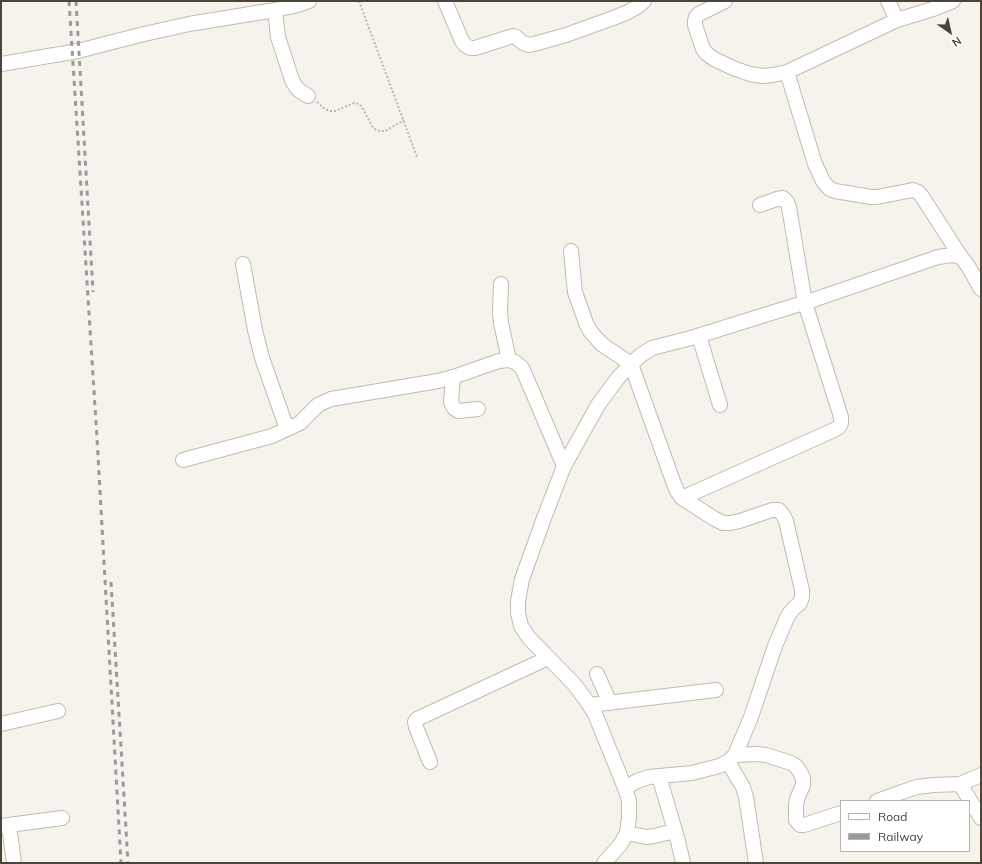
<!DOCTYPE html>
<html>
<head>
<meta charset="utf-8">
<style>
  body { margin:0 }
  #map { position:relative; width:982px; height:864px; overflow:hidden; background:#f6f3ec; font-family:Mulish,sans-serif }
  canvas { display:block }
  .frame { position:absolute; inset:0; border:2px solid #4b4439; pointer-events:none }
  .legend { position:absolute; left:840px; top:800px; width:130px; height:52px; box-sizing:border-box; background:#fff; border:1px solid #b7b4b0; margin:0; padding:5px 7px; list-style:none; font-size:12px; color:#4b4439 }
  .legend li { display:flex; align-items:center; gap:8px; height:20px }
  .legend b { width:20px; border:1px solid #b7b4b0 }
  .north { position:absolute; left:930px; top:12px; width:40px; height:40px; -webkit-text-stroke:3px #fff; paint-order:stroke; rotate:146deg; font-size:11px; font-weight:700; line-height:16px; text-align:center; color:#4b4439 }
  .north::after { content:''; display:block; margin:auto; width:14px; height:18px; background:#4b4439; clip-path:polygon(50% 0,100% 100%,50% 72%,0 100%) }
</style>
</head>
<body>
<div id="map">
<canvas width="982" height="864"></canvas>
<div class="frame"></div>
<ul class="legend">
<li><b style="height:5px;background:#fff"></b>Road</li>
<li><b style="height:5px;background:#9a9a9a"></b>Railway</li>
</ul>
<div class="north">N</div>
</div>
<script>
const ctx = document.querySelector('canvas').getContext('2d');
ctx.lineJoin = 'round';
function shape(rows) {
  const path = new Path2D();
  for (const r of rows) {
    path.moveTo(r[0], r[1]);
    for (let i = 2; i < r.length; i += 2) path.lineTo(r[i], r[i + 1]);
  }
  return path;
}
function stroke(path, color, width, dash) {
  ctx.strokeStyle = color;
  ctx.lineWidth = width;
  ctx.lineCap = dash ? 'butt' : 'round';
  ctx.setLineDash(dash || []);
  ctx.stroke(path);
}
const path = shape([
  [359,1,417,157],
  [317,102,325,109,330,111,335,111,354,103,359,104,362,107,372,126,376,130,380,131,385,131,404,120]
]);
const minor = shape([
  [445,1,462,41,465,45,470,48,475,48,513,36,516,37,523,43,529,45,534,44,566,35,616,17,628,12,637,7,644,1],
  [725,1,699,14,696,17,695,21,695,25,703,49,706,53,714,59,733,68,750,74,762,76,773,75,787,72,897,20,933,9,953,1],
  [888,1,897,20],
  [275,10,278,37,292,80,296,87,300,91,308,96],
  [1,64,78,51,140,35,189,24,275,10,298,5,309,1],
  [787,72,815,164,823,181,827,186,830,189,835,191,871,197,877,197,908,191,913,190,918,192,921,195,961,257],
  [571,251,574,283,575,292,586,323,590,331,597,339,603,345,631,364,674,484,677,491,682,498,715,519,723,523,730,523,740,521,772,510,779,510,783,515,786,521,802,590,802,597,800,603,794,608,789,614,786,620,775,646,751,717,735,755,728,762,719,766,692,773,649,777,637,781,625,788],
  [243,264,255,330,262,358,287,429],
  [501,284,500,312,501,323,509,360],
  [699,336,720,405],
  [453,377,451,402,454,408,458,411,478,409],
  [183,460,272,436,287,429,300,423,318,405,331,399,343,397,438,381,453,377,499,361,509,360,515,362,522,368,526,377,564,466],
  [682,498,834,430,839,427,841,423,841,417,805,303,789,207,787,202,783,198,777,199,760,205],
  [597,674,610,703],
  [590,705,716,690],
  [1,724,58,711],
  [735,755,756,754,766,755,791,763,796,766,800,772,803,778,803,785,797,799,796,805,796,820,800,825,804,825,841,813],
  [430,762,416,727,415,722,417,719,548,658],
  [728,762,743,787,746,797,756,863],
  [659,776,678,841,683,863],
  [960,784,981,818],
  [877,801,902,792,917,787,933,785,960,784,981,775],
  [9,825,14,863],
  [1,826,62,818],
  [627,833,646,837,654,836,675,831],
  [604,863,620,845,627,833,629,817,629,801,625,788,595,714,586,700,574,684,529,638,521,626,518,613,518,601,522,579,544,518,564,466,598,405,618,378,631,364,641,355,652,348,691,338,816,299,938,257,952,255,961,257,968,266,981,289]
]);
const rail = shape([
  [69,1,97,438,121,863],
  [76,1,93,292],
  [111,582,128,863]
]);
stroke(minor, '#c2bbae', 16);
stroke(path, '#c4b79f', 2, [2, 2]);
stroke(minor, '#fff', 14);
stroke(rail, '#9a9a9a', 3, [5, 5]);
</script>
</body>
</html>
